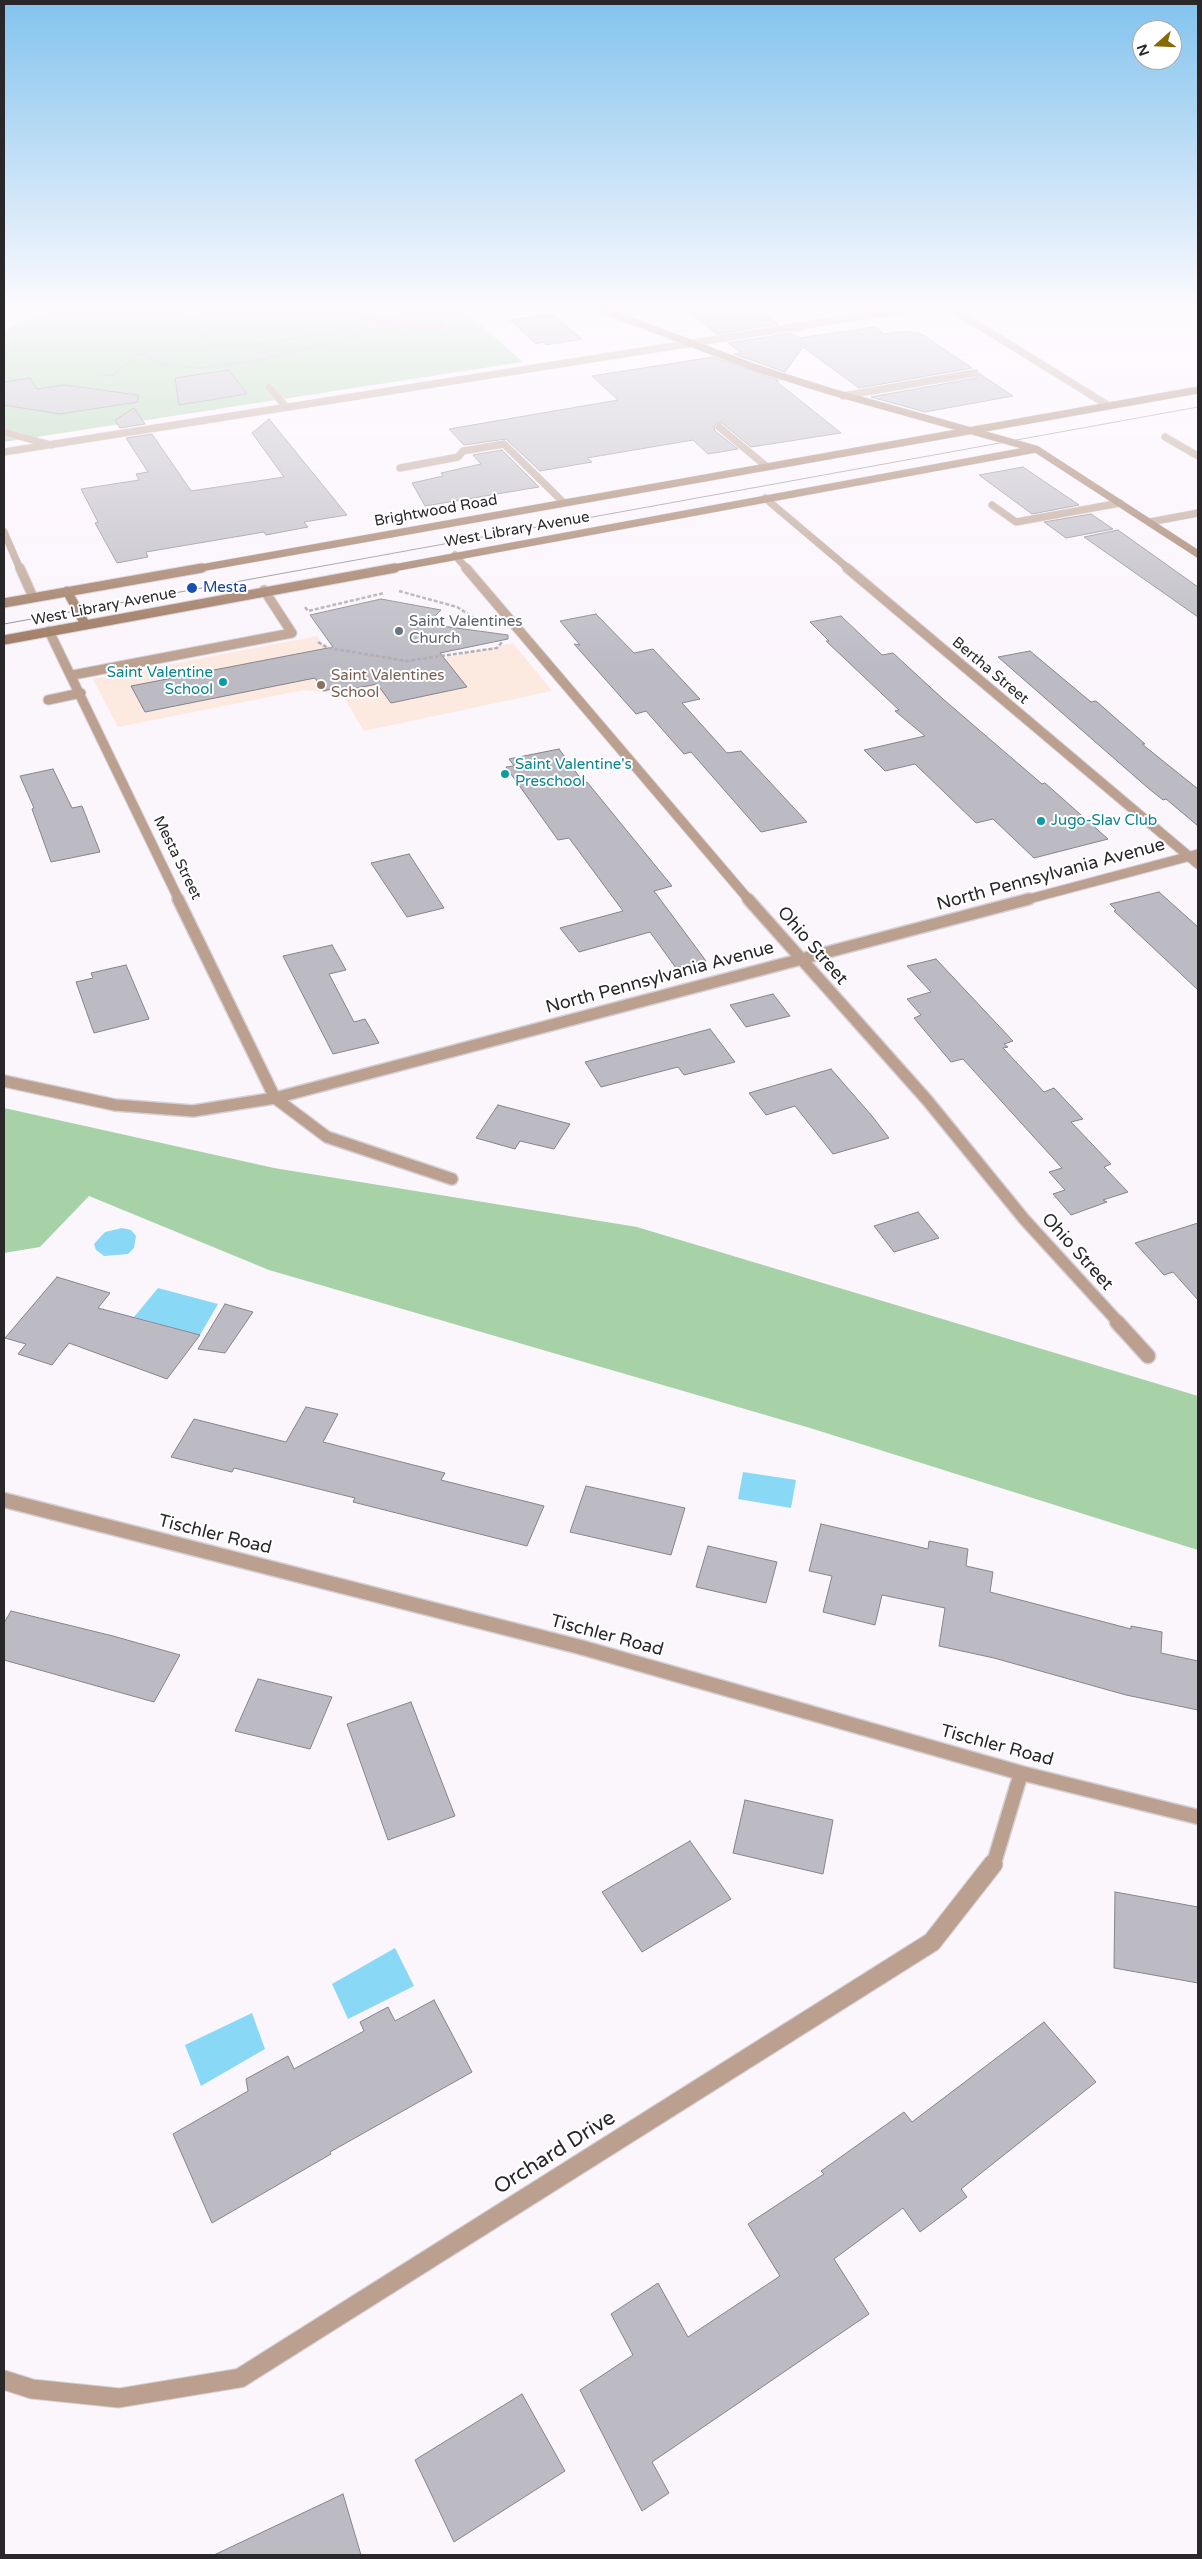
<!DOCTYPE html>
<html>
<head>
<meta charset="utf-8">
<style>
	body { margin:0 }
	#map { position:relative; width:1202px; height:2559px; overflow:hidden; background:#fbf5fc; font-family:"Varela Round",sans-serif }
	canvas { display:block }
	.frame { position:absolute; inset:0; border:5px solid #292729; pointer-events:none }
	.north { position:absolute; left:1132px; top:20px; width:50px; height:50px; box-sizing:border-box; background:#fff; border:1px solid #a9a9a9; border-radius:50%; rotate:250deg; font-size:14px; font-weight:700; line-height:20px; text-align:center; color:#292729 }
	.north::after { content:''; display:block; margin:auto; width:18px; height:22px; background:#876904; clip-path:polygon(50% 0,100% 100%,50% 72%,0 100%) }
</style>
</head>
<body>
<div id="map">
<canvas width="1202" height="2559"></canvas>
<div class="frame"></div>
<div class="north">N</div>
</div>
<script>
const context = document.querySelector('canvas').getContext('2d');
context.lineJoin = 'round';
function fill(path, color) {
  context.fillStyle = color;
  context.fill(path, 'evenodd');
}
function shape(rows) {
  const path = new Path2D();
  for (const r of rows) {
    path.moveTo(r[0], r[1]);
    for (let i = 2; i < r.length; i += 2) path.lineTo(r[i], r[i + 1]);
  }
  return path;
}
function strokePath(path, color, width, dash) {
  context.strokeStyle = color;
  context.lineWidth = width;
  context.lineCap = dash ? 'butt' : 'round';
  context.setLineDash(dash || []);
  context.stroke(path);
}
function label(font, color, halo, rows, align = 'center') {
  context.font = font + ' "Varela Round",sans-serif';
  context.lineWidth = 4;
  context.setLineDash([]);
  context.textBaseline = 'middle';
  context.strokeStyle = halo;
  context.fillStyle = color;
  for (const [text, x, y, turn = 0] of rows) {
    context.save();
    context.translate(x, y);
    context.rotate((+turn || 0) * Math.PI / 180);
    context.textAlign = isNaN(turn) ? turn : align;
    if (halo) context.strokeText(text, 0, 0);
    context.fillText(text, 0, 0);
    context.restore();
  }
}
fill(shape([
	[317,636,324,646,417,664,513,643,552,691,364,731,342,694,304,690,118,727,93,679]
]), '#fce9e0');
fill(shape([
	[49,310,464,310,523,362,4,442,4,330],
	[4,1108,274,1168,637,1227,1198,1396,1198,1550,810,1428,269,1270,89,1196,40,1247,4,1253]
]), '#a7d2a7');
fill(shape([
	[122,1228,131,1230,136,1236,134,1248,128,1254,104,1256,96,1250,94,1244,105,1232],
	[158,1288,218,1304,200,1335,134,1317],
	[743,1472,796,1480,791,1508,738,1499],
	[395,1948,414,1986,348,2019,332,1984],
	[252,2013,265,2049,201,2086,185,2045]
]), '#89d9f6');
const building = shape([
	[687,310,757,310,778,324,717,334,687,310],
	[552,314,582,339,546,345,543,342,536,344,510,320,552,314],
	[875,327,884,334,910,331,914,333,920,333,972,368,859,388,803,347,785,372,734,354,741,353,728,343,791,333,799,338,875,327],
	[713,357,778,380,777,382,841,433,751,447,722,423,718,422,714,426,715,431,738,449,708,454,693,440,587,458,592,462,540,471,506,439,464,445,449,429,618,400,592,376,713,357],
	[229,370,247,394,179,405,175,378,229,370],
	[980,374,1013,396,925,412,871,397,976,378,980,374],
	[30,378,37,389,64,385,138,395,138,402,60,414,4,405,4,382,30,378],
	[134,408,145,424,120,428,115,420,134,408],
	[269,419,347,515,304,522,308,527,266,535,264,532,146,552,148,557,117,563,95,523,98,522,81,489,139,480,136,474,148,472,126,438,152,434,191,491,284,477,252,433,269,419],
	[502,450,539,487,425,506,412,483,443,476,441,473,481,464,473,455,502,450],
	[1023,467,1079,505,1032,514,979,475,1023,467],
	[1091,514,1113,529,1066,538,1044,522,1091,514],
	[1118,530,1198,587,1198,617,1084,537,1118,530],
	[381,599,441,610,427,624,508,635,508,639,440,653,467,687,391,703,377,684,337,692,336,688,323,691,315,678,145,712,131,686,333,647,310,615,381,599],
	[596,614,634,653,653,649,700,699,682,703,727,753,741,751,807,822,761,832,691,752,684,754,646,711,636,714,574,644,580,645,560,621,596,614],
	[841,616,882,655,893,653,943,699,1042,784,1045,783,1108,839,1034,858,993,819,976,823,915,764,885,771,864,750,925,736,895,711,899,710,826,641,829,641,810,622,841,616],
	[1030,651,1091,702,1096,701,1145,744,1142,744,1198,789,1198,826,1166,799,1163,800,1148,788,998,657,1030,651],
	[559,749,584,783,587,782,672,886,654,891,706,961,676,968,650,932,579,952,560,928,623,911,569,838,558,840,506,767,514,766,509,759,559,749],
	[53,769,72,808,82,806,100,852,51,862,32,809,34,808,20,776,53,769],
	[409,854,444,908,407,917,371,863,409,854],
	[1159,892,1198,927,1198,990,1114,911,1116,910,1110,904,1159,892],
	[332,945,346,970,329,974,354,1022,365,1019,379,1043,333,1054,283,956,332,945],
	[936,959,1013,1041,1004,1044,1008,1047,1003,1048,1044,1092,1054,1088,1083,1119,1071,1122,1111,1164,1104,1167,1128,1192,1103,1200,1107,1202,1071,1215,1053,1194,1065,1190,1049,1172,1062,1168,963,1059,951,1062,914,1018,921,1015,907,999,931,992,907,966,936,959],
	[126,965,149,1019,94,1033,76,982,93,978,91,973,126,965],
	[773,994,790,1016,746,1027,730,1005,773,994],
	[710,1029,735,1062,684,1075,678,1067,601,1087,585,1062,710,1029],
	[831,1069,872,1116,889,1138,833,1154,795,1106,766,1115,749,1093,831,1069],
	[498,1105,570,1124,554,1149,520,1141,515,1149,476,1138,498,1105],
	[918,1212,939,1238,894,1252,874,1226,918,1212],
	[1198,1223,1198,1300,1173,1272,1164,1275,1135,1243,1198,1223],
	[57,1277,110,1293,98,1308,200,1335,167,1379,69,1343,52,1365,18,1354,26,1344,5,1338,57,1277],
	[225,1304,253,1312,225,1353,198,1349,225,1304],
	[306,1407,338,1414,323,1442,445,1473,441,1480,544,1506,527,1546,353,1502,355,1498,234,1468,232,1472,171,1457,194,1419,286,1442,306,1407],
	[586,1486,685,1508,671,1555,570,1532,586,1486],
	[821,1524,928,1549,929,1541,968,1549,966,1566,993,1572,990,1592,1131,1629,1131,1626,1162,1632,1161,1653,1198,1661,1198,1710,1126,1695,994,1658,939,1646,945,1608,882,1595,875,1625,823,1612,832,1576,809,1571,821,1524],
	[708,1546,777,1562,766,1603,696,1587,708,1546],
	[11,1611,113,1636,180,1655,154,1702,4,1660,4,1623,11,1611],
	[258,1679,332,1697,310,1749,235,1731,258,1679],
	[411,1702,455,1816,388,1840,347,1724,411,1702],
	[745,1800,833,1820,823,1874,733,1853,745,1800],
	[690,1841,731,1899,642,1952,602,1892,690,1841],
	[1115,1892,1198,1907,1198,1983,1114,1968,1115,1892],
	[434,2000,472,2072,330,2152,331,2154,212,2223,173,2134,248,2091,246,2079,288,2056,294,2069,364,2031,360,2022,388,2007,395,2021,434,2000],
	[1044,2022,1096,2082,961,2189,967,2197,920,2232,903,2208,834,2259,869,2314,652,2462,669,2493,642,2511,580,2390,633,2355,611,2314,658,2283,688,2337,780,2276,748,2224,824,2174,821,2171,904,2112,912,2122,1044,2022],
	[522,2394,565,2471,454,2542,415,2460,522,2394],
	[343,2494,361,2555,214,2555,343,2494]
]);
fill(building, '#bcbac2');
strokePath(building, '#86848c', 1);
const laneFar1 = shape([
	[353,310,356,314,380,322,416,326,443,325],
	[269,387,285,406],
	[843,396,975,373],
	[719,427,766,466],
	[4,432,51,445],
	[1165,437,1198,456],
	[400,468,458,457,463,451,504,444,563,502],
	[992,505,1016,522,1120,503],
	[1150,522,1198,513]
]);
const lane = shape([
	[73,675,292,633,264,590],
	[48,700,81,693]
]);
const streetFar4 = shape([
	[954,310,1109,406],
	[4,452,901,310],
	[765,498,849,569],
	[4,532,20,569],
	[455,555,467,569]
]);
const streetFar3 = shape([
	[20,568,33,597],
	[466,568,749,900],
	[847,568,1198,864],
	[49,631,179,900],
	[1025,900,1198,854]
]);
const streetFar2 = shape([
	[178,899,275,1098,1029,899],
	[748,899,927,1100,1024,1219,1119,1323],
	[4,1081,115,1105,193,1111,275,1098,327,1137,452,1179]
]);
const streetFar1 = shape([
	[1117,1322,1148,1356],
	[4,1500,580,1647,1021,1773,1198,1817],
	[993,1866,1021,1773]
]);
const street = shape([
	[4,2380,32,2389,119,2398,240,2378,932,1942,993,1864]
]);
const secondaryFar1 = shape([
	[603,310,756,368,829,391,1036,449,1198,554],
	[195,569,1198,390],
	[388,569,1036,449]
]);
const secondary = shape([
	[67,591,85,624],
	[4,603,202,568],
	[4,640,395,568]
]);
strokePath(laneFar1, '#d5d0d6', 8);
strokePath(lane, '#d5d0d6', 11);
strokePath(streetFar4, '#d5d0d6', 8);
strokePath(streetFar3, '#d5d0d6', 11);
strokePath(streetFar2, '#d5d0d6', 14);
strokePath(streetFar1, '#d5d0d6', 17);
strokePath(street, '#d5d0d6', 21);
strokePath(secondaryFar1, '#d5d0d6', 8);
strokePath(secondary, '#d5d0d6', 11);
strokePath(shape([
	[184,310,209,342,221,346,266,343,343,331],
	[102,376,113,375,138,355,143,354,165,365,200,368,260,360,356,336]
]), '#b0abb1', 2, [2.5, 1]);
strokePath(shape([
	[399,591,457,607,485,625],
	[305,607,308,611,384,593],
	[318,642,328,648,407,661,497,648,502,642]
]), '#b0abb1', 2.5, [4, 2]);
strokePath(laneFar1, '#bba08f', 7);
strokePath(lane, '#bba08f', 9);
strokePath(streetFar4, '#bba08f', 7);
strokePath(streetFar3, '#bba08f', 9);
strokePath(streetFar2, '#bba08f', 11);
strokePath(streetFar1, '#bba08f', 14);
strokePath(street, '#bba08f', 19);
strokePath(secondaryFar1, '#9c765d', 7);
strokePath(secondary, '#9c765d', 9);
strokePath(shape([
	[4,624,1198,407]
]), '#8a868a', 1);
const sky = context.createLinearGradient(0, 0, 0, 668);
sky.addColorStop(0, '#82c3ee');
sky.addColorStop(0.46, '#fdfafe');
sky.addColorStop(1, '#fdfafe00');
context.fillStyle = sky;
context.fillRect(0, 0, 1202, 668);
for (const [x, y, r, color] of [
	[192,588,6,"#1a4fb4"],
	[399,631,5,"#6b7280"],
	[223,682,5,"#0f9aa8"],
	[321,685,5,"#8d6e63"],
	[505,774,5,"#0f9aa8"],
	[1041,821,5,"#0f9aa8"]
]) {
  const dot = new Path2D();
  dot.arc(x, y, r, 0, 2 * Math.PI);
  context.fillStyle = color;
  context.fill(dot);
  strokePath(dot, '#fff', 2);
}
label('15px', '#292729', '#fff', [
	["Brightwood Road",436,511,-10],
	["West Library Avenue",517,530,-10],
	["West Library Avenue",104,607,-11],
	["Bertha Street",990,671,40],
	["Mesta Street",177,858,64]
]);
label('15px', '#164399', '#fff', [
	["Mesta",203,588]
], 'left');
label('15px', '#5b616d', '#fff', [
	["Saint Valentines",409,622],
	["Church",409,639]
], 'left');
label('15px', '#0d838f', '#fff', [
	["Saint Valentine",213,673,"right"],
	["School",213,690,"right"],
	["Saint Valentine's",515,765],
	["Preschool",515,782],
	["Jugo-Slav Club",1051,821]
], 'left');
label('15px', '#785e54', '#fff', [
	["Saint Valentines",331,676],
	["School",331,693]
], 'left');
label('18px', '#292729', '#fff', [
	["North Pennsylvania Avenue",1051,875,-15],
	["Ohio Street",812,946,49],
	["North Pennsylvania Avenue",660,978,-15],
	["Ohio Street",1077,1252,48],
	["Tischler Road",215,1535,14],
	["Tischler Road",607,1636,15],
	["Tischler Road",997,1746,15]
]);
label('21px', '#292729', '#fff', [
	["Orchard Drive",555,2153,-32]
]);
</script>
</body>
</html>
